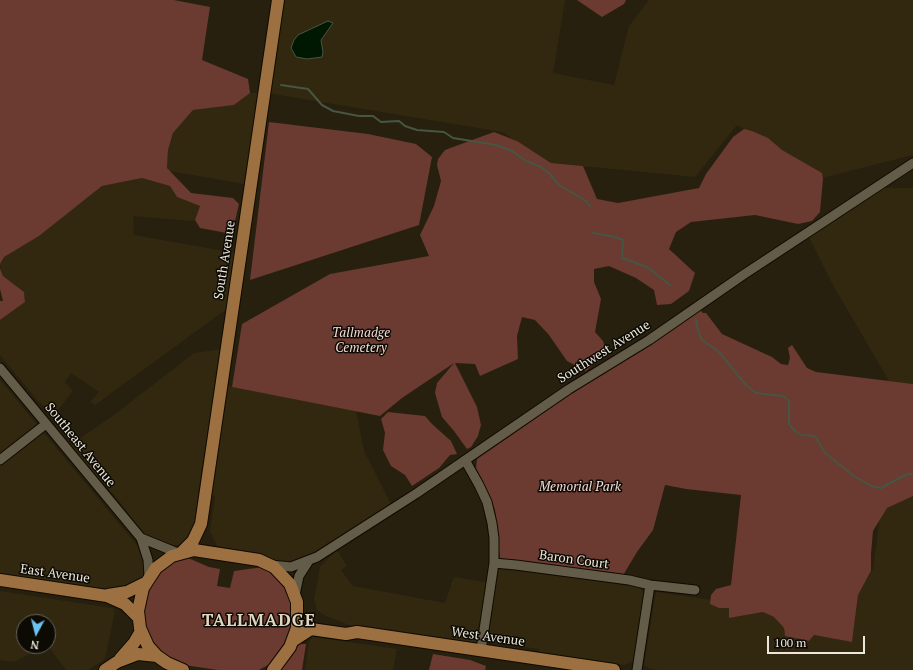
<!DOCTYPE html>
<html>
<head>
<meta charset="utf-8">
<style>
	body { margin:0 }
	#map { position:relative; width:913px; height:670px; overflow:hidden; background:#27200f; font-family:"PT Serif",serif }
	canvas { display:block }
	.north { position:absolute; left:16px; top:614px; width:40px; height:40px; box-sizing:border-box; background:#0d0a04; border:1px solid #66625a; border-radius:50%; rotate:187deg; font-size:11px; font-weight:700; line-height:16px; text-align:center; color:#ebe7dc }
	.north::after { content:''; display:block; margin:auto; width:14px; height:18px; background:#6bc3f2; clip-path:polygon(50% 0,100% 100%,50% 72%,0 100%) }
	.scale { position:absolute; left:767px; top:636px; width:98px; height:18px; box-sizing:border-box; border:2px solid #ebe7dc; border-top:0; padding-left:5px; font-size:12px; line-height:14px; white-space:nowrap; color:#ebe7dc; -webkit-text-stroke:3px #0d0a04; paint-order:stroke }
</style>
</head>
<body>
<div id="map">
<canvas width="913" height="670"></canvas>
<div class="north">N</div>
<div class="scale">100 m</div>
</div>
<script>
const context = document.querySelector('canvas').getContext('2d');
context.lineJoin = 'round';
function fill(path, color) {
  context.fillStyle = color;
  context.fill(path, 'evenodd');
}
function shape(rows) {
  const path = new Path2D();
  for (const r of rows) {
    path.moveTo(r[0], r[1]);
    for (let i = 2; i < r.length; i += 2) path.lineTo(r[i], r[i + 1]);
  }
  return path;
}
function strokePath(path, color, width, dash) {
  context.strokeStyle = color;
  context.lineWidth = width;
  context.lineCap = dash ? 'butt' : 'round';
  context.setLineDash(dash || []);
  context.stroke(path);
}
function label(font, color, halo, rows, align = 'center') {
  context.font = font + ' "PT Serif",serif';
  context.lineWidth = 3;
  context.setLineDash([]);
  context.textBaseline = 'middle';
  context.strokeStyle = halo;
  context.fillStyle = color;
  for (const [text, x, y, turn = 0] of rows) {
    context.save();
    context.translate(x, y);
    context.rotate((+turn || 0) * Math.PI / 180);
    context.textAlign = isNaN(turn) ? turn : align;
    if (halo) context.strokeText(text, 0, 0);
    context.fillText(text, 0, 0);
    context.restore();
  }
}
fill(shape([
	[282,0,565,0,553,73,614,85,629,26,649,0,913,0,913,155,822,178,737,125,695,177,551,163,502,132,267,93],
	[250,93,262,93,250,185,169,171,167,168,168,150,173,133,193,110,234,105],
	[142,178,170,186,177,197,200,206,195,220,192,221,133,216,134,235,236,253,228,308,95,405,90,402,99,392,71,373,65,382,73,391,57,411,51,412,38,401,0,355,0,320,25,302,24,292,3,276,0,264,3,257,39,236,102,186],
	[875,188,913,188,913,384,889,381,833,285,807,233],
	[223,349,195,532,186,544,169,546,146,537,116,497,69,446,114,415,194,353],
	[0,380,140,549,146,568,142,579,135,586,110,591,0,575],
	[224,385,356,411,364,451,391,504,320,553,295,565,271,563,217,546,210,531,215,496,209,494],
	[913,492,913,670,661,670,650,669,644,665,656,592,711,600,711,604,729,607,729,618,763,612,774,617,784,628,785,636,809,641,814,635,852,642,858,595,873,569,880,516,888,503],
	[337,550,347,566,341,570,353,586,445,603,454,577,491,583,481,650,374,635,324,615,317,610,314,600,320,567],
	[494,563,639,587,645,594,633,661,625,665,539,653,539,649,498,643,490,640,489,633,492,610],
	[0,591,112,608,115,611,105,659,88,670,66,670,48,646,48,622,24,622,24,646,45,646,14,662,0,660],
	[313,637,397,649,393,670,305,670,309,641]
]), '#31280f');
fill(shape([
	[0,0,174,0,210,7,202,60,248,79,250,93,234,105,193,110,173,133,168,150,167,168,191,193,233,198,239,204,232,234,200,228,195,220,200,206,177,197,170,186,142,178,102,186,39,236,4,257,0,264],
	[577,0,626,0,624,4,602,17],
	[269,122,368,134,416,144,432,157,419,225,250,280],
	[744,129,752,131,768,138,782,150,822,173,823,179,820,212,812,221,798,224,755,215,691,222,676,232,669,249,695,273,689,291,671,304,657,305,654,290,636,278,609,266,594,269,594,282,601,299,595,332,603,341,607,353,586,371,567,361,549,335,535,320,522,317,517,336,518,359,480,376,475,364,455,363,477,407,481,425,478,436,471,447,467,449,454,431,442,417,435,393,437,383,454,363,402,398,380,416,232,387,242,324,330,274,429,256,420,235,434,206,441,181,437,165,438,159,445,150,494,132,517,141,551,163,583,166,597,199,618,203,699,188,706,174,733,137],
	[0,268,3,276,24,292,25,302,0,320,0,301,3,301,0,289],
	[700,310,703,313,706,313,722,334,772,357,781,364,788,365,790,358,788,348,792,345,807,368,816,372,913,384,913,496,887,508,873,531,871,554,871,571,858,595,852,642,814,635,809,641,785,636,784,628,774,617,763,612,729,618,729,608,719,608,710,604,711,595,716,589,731,585,741,495,686,489,665,485,653,530,637,552,622,577,500,560,495,510,476,468,477,459,584,385],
	[388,412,425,416,432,424,451,441,457,454,450,455,439,468,412,486,405,475,391,466,383,450,385,433,381,419],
	[186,557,209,567,220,569,217,586,230,588,234,571,263,567,278,577,289,592,293,608,293,621,286,644,270,664,259,670,218,670,184,665,168,659,159,651,145,629,143,615,148,587,158,573,169,564],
	[299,644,306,644,302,670,280,670],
	[433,654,470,660,486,666,485,670,429,670]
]), '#6b3a30');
const water = shape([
	[328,21,333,23,321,40,323,52,322,57,307,59,296,57,291,48,294,40,298,35,328,21]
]);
fill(water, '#001802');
strokePath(water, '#465643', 1);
strokePath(shape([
	[281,85,308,89,322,105,333,111,359,116,373,116,381,122,399,121,405,126,417,130,444,132,453,138,496,145,512,151,526,161,541,167,549,173,559,185,586,201,590,206],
	[593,233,611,236,623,240,622,258,647,267,670,285],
	[696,319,697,327,701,339,719,352,746,385,756,393,783,396,789,401,789,424,795,431,801,435,815,436,825,453,854,476,871,486,881,488,907,474,913,474]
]), '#465643', 2);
const minor = shape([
	[0,368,141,538,178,553],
	[0,460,46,424],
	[465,460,479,485,487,502,492,523,494,538,494,563,481,650],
	[141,538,148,560,149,576],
	[494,563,516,565,629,580,650,585,695,590],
	[271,565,291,567,317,557,417,493,569,389,649,340,743,275,913,163],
	[295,595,299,576,308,562],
	[637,670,650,585]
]);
const major = shape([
	[182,552,193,541,201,524,278,0],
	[0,580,107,596,125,604,138,617],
	[108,595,127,592,145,583],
	[294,640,311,629,346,634,357,632,614,670],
	[120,659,134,643,141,631],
	[105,670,117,662,138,654,157,656],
	[183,670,167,663,157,656,148,646,140,628,138,611,143,588,156,568,172,556,194,550,259,560,274,567,290,584,297,602,297,628,290,647,273,670]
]);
strokePath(minor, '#100a00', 11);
strokePath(major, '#100a00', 14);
strokePath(minor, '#635c49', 9);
strokePath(major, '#9d7042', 12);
label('13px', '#ebe7dc', '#0d0a04', [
	["South Avenue",225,260,-81],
	["Southwest Avenue",604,352,-32],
	["Southeast Avenue",80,445,51],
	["Baron Court",574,560,8],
	["East Avenue",55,574,8],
	["West Avenue",488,637,8]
]);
label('italic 13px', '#f3dcd7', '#0d0a04', [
	["Tallmadge",361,333],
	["Cemetery",361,348],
	["Memorial Park",580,487]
]);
context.letterSpacing = '1px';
label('bold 17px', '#dfd7c1', '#0d0a04', [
	["TALLMADGE",259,621]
]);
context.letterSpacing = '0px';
</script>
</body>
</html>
